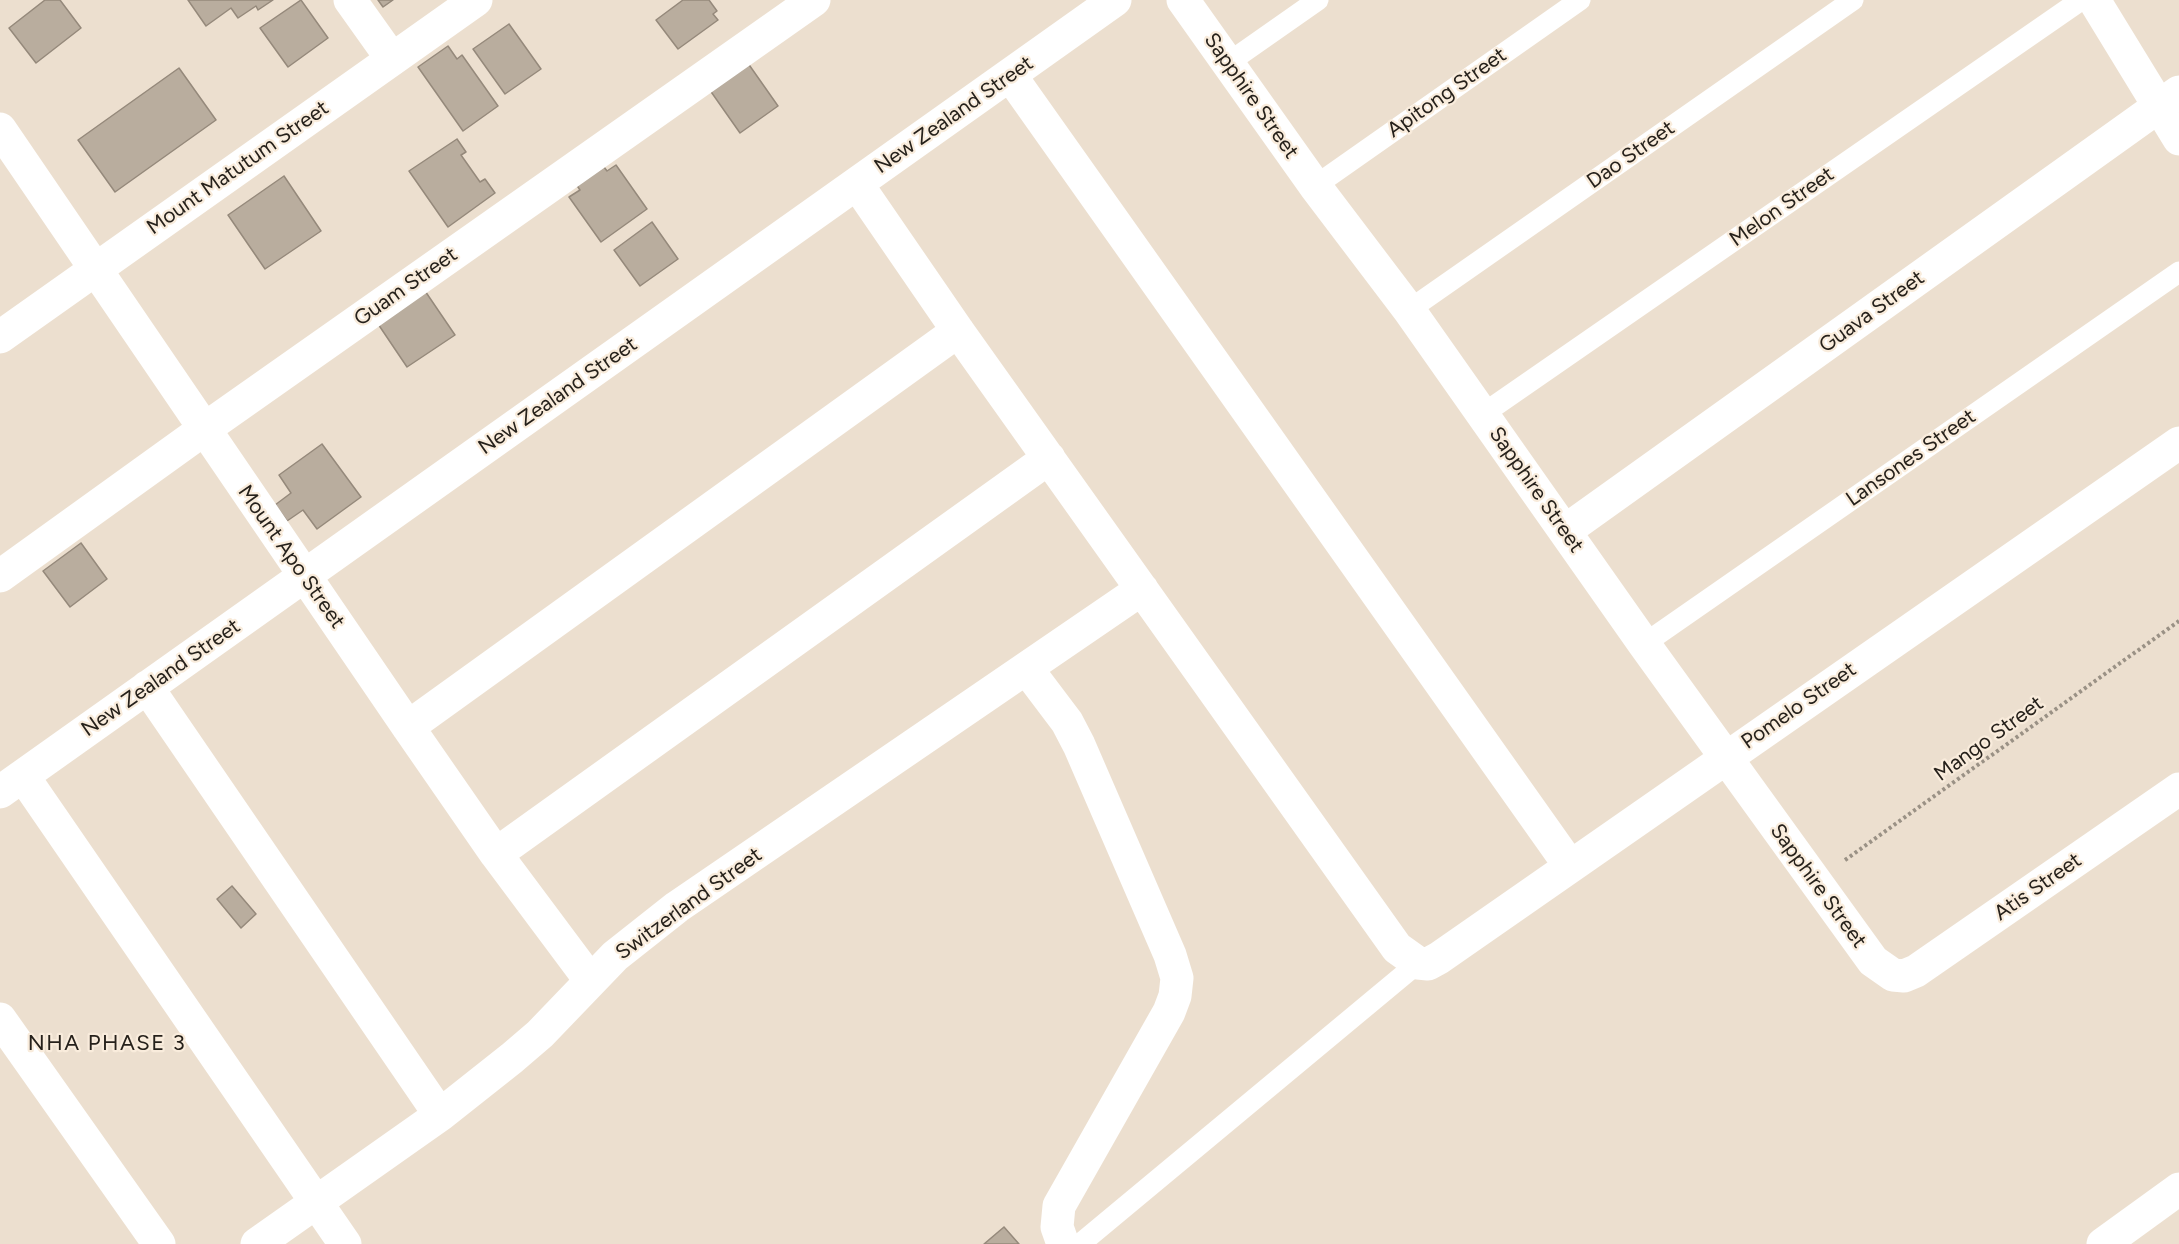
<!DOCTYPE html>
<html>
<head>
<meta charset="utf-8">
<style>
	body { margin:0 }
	canvas { display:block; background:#ecdfcf }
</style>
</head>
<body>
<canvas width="2179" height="1244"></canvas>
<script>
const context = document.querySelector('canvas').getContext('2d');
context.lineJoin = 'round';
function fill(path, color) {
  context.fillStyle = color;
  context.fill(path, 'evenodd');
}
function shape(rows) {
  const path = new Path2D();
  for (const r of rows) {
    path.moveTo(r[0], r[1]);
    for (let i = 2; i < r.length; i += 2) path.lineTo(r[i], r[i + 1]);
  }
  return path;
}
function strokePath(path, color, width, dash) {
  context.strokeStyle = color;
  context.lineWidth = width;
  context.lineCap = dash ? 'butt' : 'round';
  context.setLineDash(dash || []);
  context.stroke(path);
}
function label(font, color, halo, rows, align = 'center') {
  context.font = font + ' Figtree,sans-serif';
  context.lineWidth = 4.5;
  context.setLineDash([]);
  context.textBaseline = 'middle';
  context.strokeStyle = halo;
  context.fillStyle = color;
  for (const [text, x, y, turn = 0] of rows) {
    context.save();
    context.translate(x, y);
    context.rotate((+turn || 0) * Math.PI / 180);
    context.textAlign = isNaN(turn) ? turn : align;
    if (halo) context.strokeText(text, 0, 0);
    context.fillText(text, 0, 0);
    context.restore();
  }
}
const building = shape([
	[45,0,60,0,81,28,36,63,9,28,45,0],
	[188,0,273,0,258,10,256,6,238,18,231,8,206,26,188,0],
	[301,0,328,38,288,67,260,28,301,0],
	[378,0,393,0,383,7,378,0],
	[683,0,709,0,717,11,713,14,718,20,678,49,656,20,683,0],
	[509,24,541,69,505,94,473,49,509,24],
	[448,46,457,59,462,55,498,106,463,131,418,67,448,46],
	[745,59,778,106,740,133,707,86,745,59],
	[179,68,216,120,115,192,78,140,179,68],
	[457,139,466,152,461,155,480,182,485,179,495,193,448,227,409,171,457,139],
	[598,159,607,171,616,165,647,209,601,242,569,197,580,190,572,178,598,159],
	[284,176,321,231,265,269,228,215,284,176],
	[652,222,678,259,640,286,614,250,652,222],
	[421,285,455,335,407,367,374,318,421,285],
	[322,444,361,497,317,529,303,510,287,521,275,505,291,493,279,475,322,444],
	[81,543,107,579,70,607,43,571,81,543],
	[232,886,256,914,241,928,217,899,232,886],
	[1004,1227,1019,1244,984,1244,1004,1227]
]);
fill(building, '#b9ad9e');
strokePath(building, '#95897b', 1.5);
strokePath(shape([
	[1845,860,2179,621]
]), '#9a9185', 4, [3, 3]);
strokePath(shape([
	[1228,63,1318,0],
	[1315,186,1580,0],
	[1409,310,1853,0],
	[1483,414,2081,0],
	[1644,644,2179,272],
	[1080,1244,1418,963]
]), '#fff', 21);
strokePath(shape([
	[350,0,392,59],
	[1183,0,1315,186,1409,310,1644,644,1873,961,1893,975,1904,976,1916,971,2179,789],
	[2094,0,2179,139],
	[1010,75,1570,866],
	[0,129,408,727,496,854,590,980],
	[857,184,958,331,1397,948,1418,963,1428,964,1439,958,2179,443],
	[1565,531,2179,92],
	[0,576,203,430,814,0],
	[1027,669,1067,722,1079,745,1170,955,1177,978,1175,996,1169,1012,1059,1206,1057,1227,1063,1244],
	[147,687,440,1115],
	[408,727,958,331],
	[23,776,345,1244],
	[0,792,1115,0],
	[496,854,1049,458],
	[0,1019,159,1244],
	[257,1244,440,1115,512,1058,540,1034,615,956,677,907,1142,589],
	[2103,1244,2179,1189]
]), '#fff', 33);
strokePath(shape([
	[0,337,476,0]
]), '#fff', 33);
label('21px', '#26211b', '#f9ecdc', [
	["Apitong Street",1447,93,-35],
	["Sapphire Street",1251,96,55],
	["New Zealand Street",954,115,-35],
	["Dao Street",1631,155,-35],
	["Mount Matutum Street",238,168,-35],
	["Melon Street",1782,207,-35],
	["Guam Street",406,287,-35],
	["Guava Street",1872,312,-36],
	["New Zealand Street",558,396,-35],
	["Lansones Street",1911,458,-35],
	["Sapphire Street",1536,490,55],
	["Mount Apo Street",291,557,55],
	["New Zealand Street",161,678,-35],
	["Pomelo Street",1799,706,-35],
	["Mango Street",1989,739,-36],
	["Sapphire Street",1818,886,54],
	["Atis Street",2038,887,-35],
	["Switzerland Street",689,904,-36]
]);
context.letterSpacing = '1.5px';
label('22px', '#26211b', '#f9ecdc', [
	["NHA PHASE 3",107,1044]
]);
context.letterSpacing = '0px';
</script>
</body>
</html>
